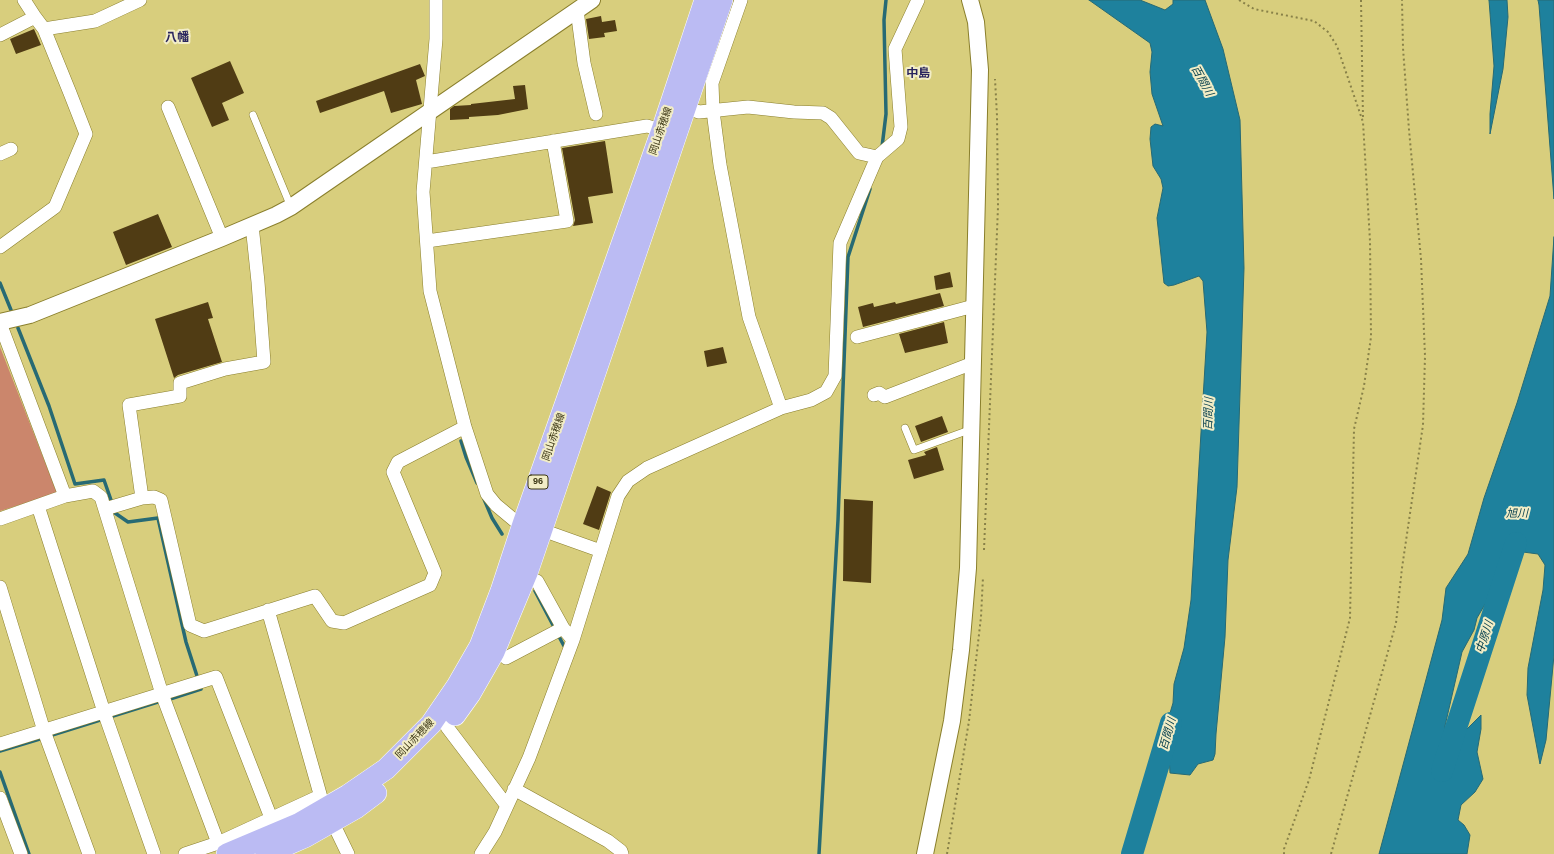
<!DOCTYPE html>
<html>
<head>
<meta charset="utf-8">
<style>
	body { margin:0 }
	canvas { display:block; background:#d8ce7d }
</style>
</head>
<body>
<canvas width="1554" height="854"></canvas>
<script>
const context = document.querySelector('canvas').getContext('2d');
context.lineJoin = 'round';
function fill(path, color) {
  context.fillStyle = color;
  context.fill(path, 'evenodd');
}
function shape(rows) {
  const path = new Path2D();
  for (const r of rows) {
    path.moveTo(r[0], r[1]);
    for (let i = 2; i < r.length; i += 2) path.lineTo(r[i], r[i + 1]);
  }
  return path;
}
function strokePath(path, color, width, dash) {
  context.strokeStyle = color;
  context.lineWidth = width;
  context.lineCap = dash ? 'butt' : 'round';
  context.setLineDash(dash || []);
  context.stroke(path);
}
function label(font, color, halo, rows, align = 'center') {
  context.font = font + ' Helvetica,"Noto Sans JP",sans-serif';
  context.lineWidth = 4;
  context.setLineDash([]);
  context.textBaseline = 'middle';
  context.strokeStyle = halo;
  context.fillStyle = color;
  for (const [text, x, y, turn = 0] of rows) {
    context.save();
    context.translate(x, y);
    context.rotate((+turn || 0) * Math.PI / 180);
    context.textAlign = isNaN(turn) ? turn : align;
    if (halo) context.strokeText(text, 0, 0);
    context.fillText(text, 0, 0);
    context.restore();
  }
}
fill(shape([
	[0,347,57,493,0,511]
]), '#cb866c');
const water = shape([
	[1089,0,1140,0,1165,10,1173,4,1173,0,1205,0,1223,49,1240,120,1244,268,1237,487,1228,560,1225,637,1216,734,1215,754,1213,760,1198,764,1190,775,1170,773,1169,756,1159,750,1173,703,1174,684,1184,648,1191,600,1207,332,1203,281,1199,276,1174,285,1168,286,1164,283,1157,218,1163,188,1161,179,1153,166,1150,139,1151,127,1155,124,1163,126,1152,94,1150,72,1152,52,1150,43,1089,0],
	[1489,0,1507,0,1508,17,1503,69,1490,134,1490,114,1494,66,1489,0],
	[1538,0,1554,0,1554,199,1539,5,1538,0],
	[1554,237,1554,655,1546,740,1540,764,1527,695,1528,668,1543,590,1545,565,1538,554,1523,552,1497,584,1477,618,1474,630,1462,652,1445,726,1445,740,1449,743,1455,741,1481,715,1481,729,1477,752,1483,779,1475,792,1461,805,1458,820,1464,825,1470,835,1467,854,1379,854,1442,620,1446,588,1468,554,1484,498,1517,403,1550,296,1554,237]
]);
fill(water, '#1e819d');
strokePath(water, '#276a74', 1);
strokePath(shape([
	[882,147,886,114,884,20,886,0],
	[0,283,11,310],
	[18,328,49,406,75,484,104,480,111,500],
	[461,441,466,457,477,483],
	[484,499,492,518,502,534],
	[115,513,128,522,158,518,186,642,198,679],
	[535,591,564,646,567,648],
	[167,700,201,689,200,685],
	[49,736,161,701],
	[0,751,43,738],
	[0,772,29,854],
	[819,854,838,520,848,257,870,189]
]), '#276a74', 3.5);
strokePath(shape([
	[1442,771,1516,543],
	[1132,854,1171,723]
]), '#1e819d', 22);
fill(shape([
	[601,16,602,22,615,20,617,31,604,33,605,37,589,39,586,19],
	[34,29,41,45,16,54,10,39],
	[230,61,244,93,222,103,229,120,212,127,191,78],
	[420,64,425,76,416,80,422,104,391,113,384,91,320,113,316,101],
	[525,85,528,109,498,115,469,117,469,119,450,120,450,109,454,106,471,105,471,104,515,99,513,86],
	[605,141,613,193,588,197,593,223,573,226,575,220,562,148],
	[158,214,172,247,126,265,113,232],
	[950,272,953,287,936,290,934,276],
	[940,293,944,306,863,327,858,307,873,303,874,307,895,302,896,304],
	[208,302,213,318,208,319,222,362,178,375,174,378,155,319],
	[944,322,948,343,905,353,899,334],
	[723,347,727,363,707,367,704,351],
	[942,416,948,432,921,442,915,426],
	[937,447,944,470,914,479,908,460,926,455,924,452],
	[597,486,611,492,599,530,583,524],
	[844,499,873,501,871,583,843,581]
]), '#503c14');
const service = shape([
	[253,115,291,207],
	[905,428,914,450,972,429]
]);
const minor = shape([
	[24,0,35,17],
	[436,0,436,39,423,192,430,291,465,427,487,494,496,505,514,520,601,551],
	[741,0,712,83,713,111,720,165,749,317,781,408],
	[577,10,584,63,596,114],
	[44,29,95,21,140,0],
	[0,35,35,17,44,29,70,93,86,134,55,207,0,247],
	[168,107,222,238],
	[687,108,699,112,748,107,794,112,823,113,831,118,859,153,877,157],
	[0,154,11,149],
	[426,162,647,126,662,130],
	[427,241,567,221,553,141],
	[0,323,65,496],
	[857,337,974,306],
	[874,395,879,393,885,397,973,363],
	[142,498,129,405,180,396,180,383,225,369,264,362,258,282,252,225],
	[38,506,104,712,154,854],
	[105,509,142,498,154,497,161,500,190,625,204,631,315,596,332,621,344,623,430,585,435,573,393,472,398,462,465,427],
	[0,519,65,496,93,491,101,497,162,694,218,843],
	[537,581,563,628,573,640],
	[0,587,44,731,89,854],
	[268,610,322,801,325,808],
	[506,658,563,628],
	[447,727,507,806],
	[0,744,216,677,271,818],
	[514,789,608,841,621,851,622,854],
	[0,798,21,854],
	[332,821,348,854],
	[185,854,218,843,320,796],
	[481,854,495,832,529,758,573,640,618,496,628,481,647,468,781,408,811,400,826,392,835,376,840,243,877,157,898,139,901,127,895,49,918,0]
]);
const tertiary = shape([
	[0,322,30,315,222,238,276,215,291,207,592,0],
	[925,854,952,721,961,650,968,568,980,70,976,22,970,0]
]);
const primary = shape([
	[455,715,470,694,494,652,527,573,722,0],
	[227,854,298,824,348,795,386,769,431,724,457,686,480,646,501,591,523,524,662,130,705,0],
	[266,854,305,837,356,808,376,793]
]);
strokePath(service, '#8a7f2c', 8);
strokePath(minor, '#8a7f2c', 14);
strokePath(tertiary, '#8a7f2c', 18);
strokePath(primary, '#fff', 22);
strokePath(shape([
	[1239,0,1254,9,1314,21,1328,32,1337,46,1363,122,1370,241,1371,337,1364,386,1354,429,1350,618,1309,780,1284,849,1284,854],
	[1361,0,1363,119],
	[984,550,998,207,997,116,995,79],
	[947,854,969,721,981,617,983,577],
	[1331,854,1396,623,1402,568,1423,425,1425,356,1421,259,1409,130,1403,48,1402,0]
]), '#888148', 2, [2, 3]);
strokePath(service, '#fff', 7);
strokePath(minor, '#fff', 13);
strokePath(tertiary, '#fff', 16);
strokePath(primary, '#bbbbf3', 21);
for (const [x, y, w] of [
	[538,482,20]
]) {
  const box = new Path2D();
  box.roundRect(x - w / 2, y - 7, w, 14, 3);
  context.fillStyle = '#f2edc6';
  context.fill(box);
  strokePath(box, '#3b3614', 1);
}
label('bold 9px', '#3b3614', null, [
	["96",538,482]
]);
label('10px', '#3b3614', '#f2edc6', [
	["岡山赤穂線",661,131,-71],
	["岡山赤穂線",554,437,-71],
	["岡山赤穂線",415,739,-46]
]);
label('italic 11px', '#053e4d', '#f2edc6', [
	["百間川",1202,81,61],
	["百間川",1209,414,-88],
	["旭川",1517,514],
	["中原川",1485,637,-72],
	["百間川",1168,734,-74]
]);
label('bold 12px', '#29245e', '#f2edc6', [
	["八幡",177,38],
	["中島",918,74]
]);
</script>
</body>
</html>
